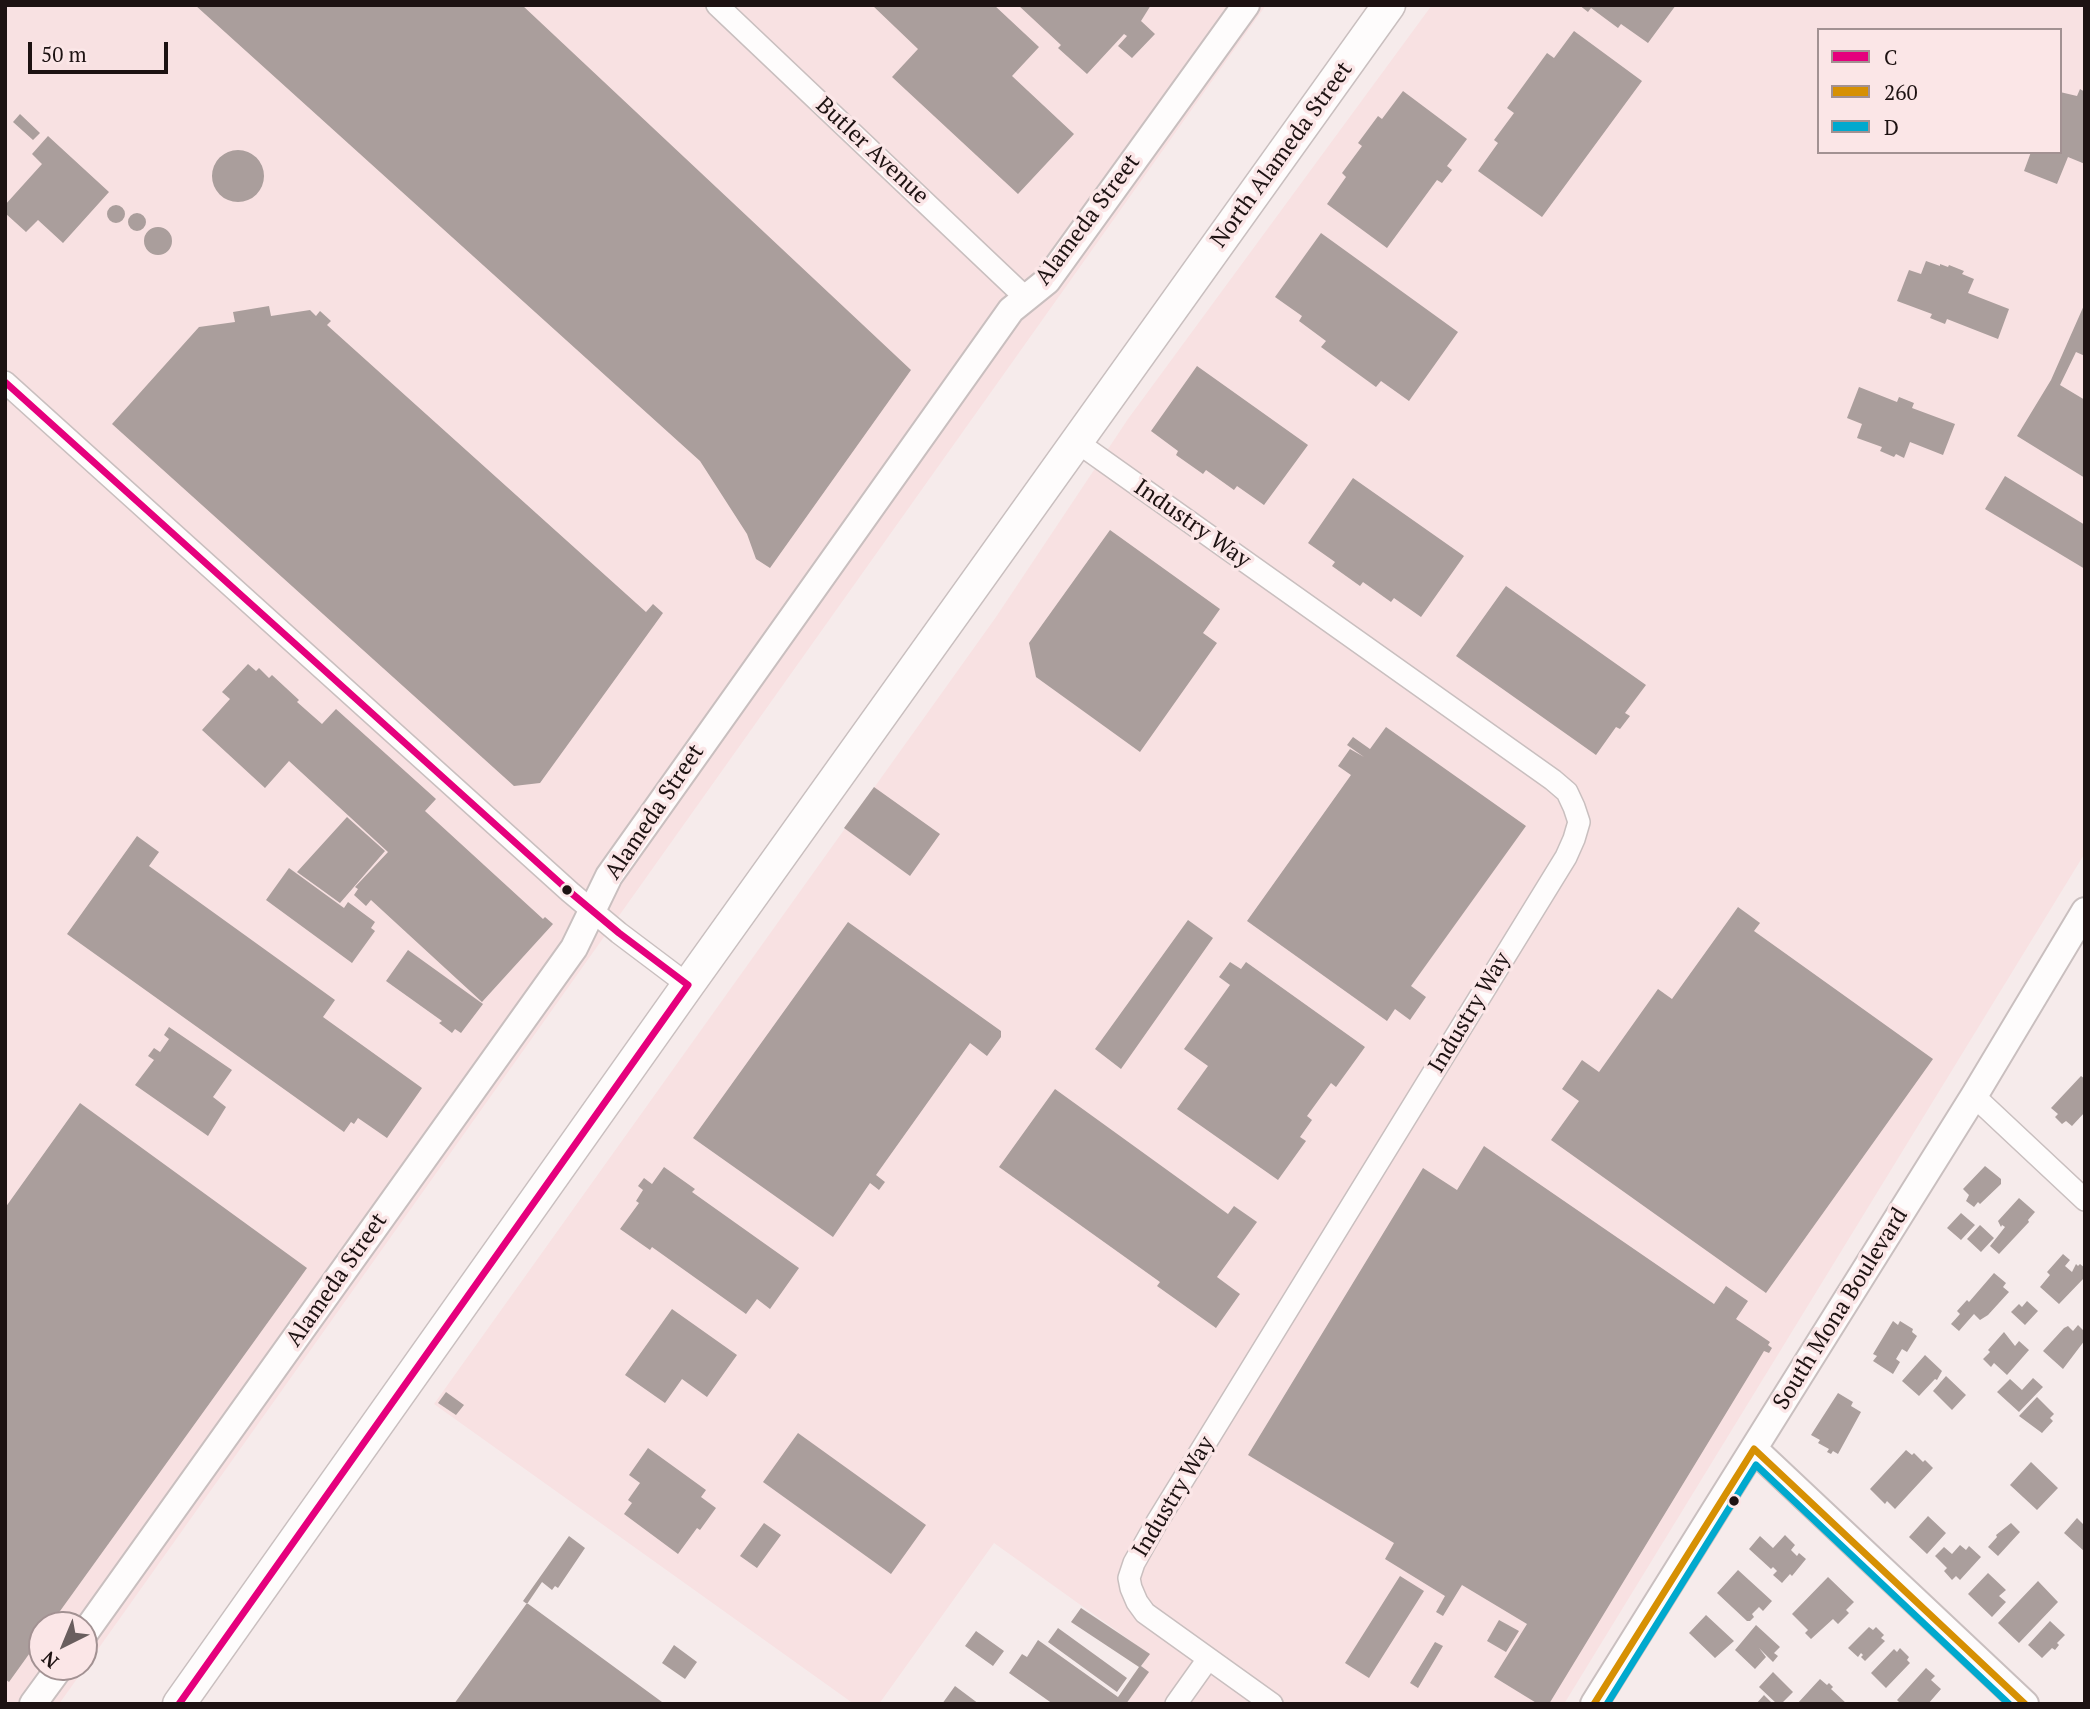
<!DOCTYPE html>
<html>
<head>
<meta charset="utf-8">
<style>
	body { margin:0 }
	#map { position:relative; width:2090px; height:1709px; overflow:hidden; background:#f6ebeb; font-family:"PT Serif",serif }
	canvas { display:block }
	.frame { position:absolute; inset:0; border:7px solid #1d1212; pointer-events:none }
	.legend { position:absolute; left:1817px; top:28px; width:245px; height:126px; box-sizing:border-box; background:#fbe6e7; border:2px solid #a29192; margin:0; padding:9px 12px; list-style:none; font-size:21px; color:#1d1212 }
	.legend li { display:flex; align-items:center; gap:14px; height:35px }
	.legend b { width:35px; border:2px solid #a29192 }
	.north { position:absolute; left:28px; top:1611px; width:70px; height:70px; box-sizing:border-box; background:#fbe6e7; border:2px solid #a29192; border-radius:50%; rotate:223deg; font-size:19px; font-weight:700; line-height:28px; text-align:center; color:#1d1212 }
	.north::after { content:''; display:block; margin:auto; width:24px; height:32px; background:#695e5e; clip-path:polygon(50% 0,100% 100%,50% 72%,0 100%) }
	.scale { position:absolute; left:28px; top:42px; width:140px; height:32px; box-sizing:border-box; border:4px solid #1d1212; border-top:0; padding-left:9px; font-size:21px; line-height:24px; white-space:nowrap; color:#1d1212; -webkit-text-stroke:5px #fbe6e7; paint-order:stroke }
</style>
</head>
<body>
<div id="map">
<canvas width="2090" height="1709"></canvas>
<div class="frame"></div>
<ul class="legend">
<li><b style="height:9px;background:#e5007d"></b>C</li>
<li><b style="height:9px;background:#d69003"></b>260</li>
<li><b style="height:9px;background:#00a9ce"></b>D</li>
</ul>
<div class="north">N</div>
<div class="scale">50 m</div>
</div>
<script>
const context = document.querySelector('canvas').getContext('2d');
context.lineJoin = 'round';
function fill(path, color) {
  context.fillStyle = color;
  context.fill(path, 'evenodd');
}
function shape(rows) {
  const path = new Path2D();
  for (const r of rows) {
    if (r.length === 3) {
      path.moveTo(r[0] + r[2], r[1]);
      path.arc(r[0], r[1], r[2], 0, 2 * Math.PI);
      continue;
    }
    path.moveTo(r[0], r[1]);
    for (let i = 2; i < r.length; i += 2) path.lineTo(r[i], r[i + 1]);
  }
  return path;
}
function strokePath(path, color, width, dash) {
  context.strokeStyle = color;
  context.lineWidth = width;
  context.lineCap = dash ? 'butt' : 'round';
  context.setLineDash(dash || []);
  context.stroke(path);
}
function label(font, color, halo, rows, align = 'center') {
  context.font = font + ' "PT Serif",serif';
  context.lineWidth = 7;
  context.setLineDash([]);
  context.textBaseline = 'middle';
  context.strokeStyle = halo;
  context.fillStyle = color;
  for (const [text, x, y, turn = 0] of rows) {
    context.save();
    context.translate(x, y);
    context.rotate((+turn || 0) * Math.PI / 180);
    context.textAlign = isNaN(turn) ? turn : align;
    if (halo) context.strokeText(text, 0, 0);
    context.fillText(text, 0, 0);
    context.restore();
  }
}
fill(shape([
	[5,5,1266,5,59,1704,5,1704],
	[42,1625,84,1625,84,1667,42,1667],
	[1432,5,2085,5,2085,853,1564,1704,1126,1704,1148,1672,1141,1666,1149,1654,994,1543,879,1704,854,1704,434,1404,996,617,1128,419],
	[1819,30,2060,30,2060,152,1819,152]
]), '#f8e1e2');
fill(shape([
	[195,5,522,5,911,370,770,568,756,559,747,534,700,461],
	[872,5,994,5,1039,47,1012,76,1074,134,1018,194,892,77,918,49],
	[1018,5,1151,5,1141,21,1155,34,1132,58,1118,46,1127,36,1124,34,1087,74,1058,48,1061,45],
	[1579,5,1676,5,1648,43,1621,24,1618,28,1591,8,1588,12],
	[1574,31,1642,81,1542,217,1478,171,1498,143,1494,140,1514,113,1507,108,1547,53,1554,58],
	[2080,89,2085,92,2085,164,2068,157,2057,184,2024,171,2031,152,2060,152,2060,92,2077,96],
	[1403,91,1467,139,1447,166,1452,170,1442,183,1437,180,1387,248,1327,204,1346,177,1342,173,1362,146,1358,143,1378,116,1382,119],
	[20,114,40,133,33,140,13,122],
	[48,136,109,192,63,243,38,220,26,232,5,213,5,205,42,164,32,154],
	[238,176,26],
	[116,214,9],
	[137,222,9],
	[158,241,14],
	[1321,233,1458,332,1409,401,1381,381,1376,387,1321,347,1326,341,1299,321,1302,316,1275,297],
	[1926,261,1940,266,1940,264,1948,267,1949,265,1964,271,1962,274,1974,279,1968,293,2009,309,1998,339,1947,319,1945,324,1930,318,1932,314,1897,301,1909,270,1921,274],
	[2085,303,2085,356,2076,352,2060,385,2085,400,2085,478,2017,436,2051,380],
	[269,306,271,316,310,310,316,316,320,311,331,321,327,325,646,612,653,604,663,613,540,783,514,786,112,424,199,327,235,322,233,312],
	[1197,366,1308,445,1264,505,1237,486,1234,490,1206,470,1203,474,1176,455,1178,451,1151,431],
	[1859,387,1897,402,1899,397,1914,403,1912,408,1955,424,1943,455,1910,442,1904,458,1896,454,1894,457,1880,451,1882,447,1857,438,1862,424,1847,418],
	[2005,476,2085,525,2085,569,1985,509],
	[1353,478,1464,556,1421,617,1394,598,1391,602,1363,582,1360,586,1332,566,1335,562,1308,543],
	[1110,530,1220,609,1203,633,1217,643,1140,752,1036,677,1029,643],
	[1506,586,1646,685,1625,713,1630,716,1620,729,1616,727,1596,755,1456,656],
	[248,664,256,671,259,668,269,678,272,675,299,700,297,702,322,724,336,709,436,799,425,811,543,919,545,917,553,924,482,1002,371,900,366,906,354,895,358,889,355,887,388,852,289,761,265,788,202,730,230,699,222,692],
	[1386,727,1526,826,1411,986,1426,997,1410,1020,1395,1009,1387,1021,1247,921,1351,775,1338,766,1350,749,1364,757,1347,745,1353,737,1370,749],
	[874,787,940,834,910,876,844,828],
	[347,817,385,851,340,903,297,872],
	[137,836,159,852,149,866,335,1000,323,1017,422,1088,387,1138,358,1118,354,1124,351,1122,344,1132,67,934],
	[289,868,344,908,348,902,375,922,371,928,375,931,352,963,266,900],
	[1738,907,1760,923,1754,931,1933,1059,1766,1293,1551,1140,1579,1101,1562,1089,1582,1060,1599,1072,1658,989,1672,999],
	[1188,920,1213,938,1121,1069,1095,1049],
	[848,922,1001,1031,1001,1037,987,1056,970,1043,876,1175,885,1182,879,1190,870,1183,833,1237,693,1138],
	[408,950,483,1004,461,1033,455,1029,452,1033,439,1023,442,1021,386,981],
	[1230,962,1241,969,1246,962,1365,1047,1336,1087,1331,1083,1307,1116,1312,1120,1300,1137,1306,1141,1278,1180,1177,1109,1208,1066,1184,1049,1230,985,1219,977],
	[169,1027,232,1070,213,1097,226,1107,208,1136,135,1085,154,1060,148,1056,154,1048,160,1052,169,1039,164,1035],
	[2081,1076,2085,1079,2085,1112,2072,1126,2066,1121,2062,1124,2055,1117,2058,1114,2051,1108],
	[1055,1089,1228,1214,1234,1206,1257,1222,1217,1277,1240,1294,1216,1328,1157,1286,1160,1282,999,1167],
	[80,1103,307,1268,50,1625,42,1625,42,1636,9,1682,5,1679,5,1208],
	[1484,1146,1714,1304,1726,1286,1748,1301,1736,1319,1770,1342,1768,1345,1772,1348,1769,1353,1764,1351,1549,1704,1538,1704,1494,1677,1527,1624,1462,1585,1443,1616,1436,1612,1445,1596,1385,1559,1394,1543,1248,1455,1423,1168,1457,1190],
	[1985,1166,2001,1179,2001,1184,1980,1204,1978,1202,1974,1207,1966,1201,1969,1195,1963,1189],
	[664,1167,695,1189,692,1192,799,1268,770,1309,757,1299,746,1314,652,1247,650,1250,620,1229,639,1203,636,1201,643,1190,638,1186,644,1178,652,1184],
	[2019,1198,2035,1212,2028,1220,2029,1222,1999,1254,1990,1246,2005,1227,2002,1225,2001,1227,1998,1221],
	[1961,1213,1975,1225,1961,1240,1947,1228],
	[1980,1225,1994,1238,1981,1252,1967,1239],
	[2063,1254,2070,1260,2065,1266,2072,1272,2076,1264,2078,1266,2080,1264,2085,1268,2085,1277,2059,1304,2040,1287,2050,1275,2047,1272],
	[1994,1273,2006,1283,2003,1287,2009,1292,1988,1315,1980,1320,1974,1314,1959,1331,1951,1324,1960,1314,1957,1311,1967,1300,1969,1302],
	[2027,1301,2038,1311,2025,1325,2011,1312,2019,1304,2022,1307],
	[672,1309,737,1355,707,1397,682,1379,665,1403,625,1375],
	[1893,1321,1898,1325,1900,1321,1913,1329,1912,1332,1917,1336,1907,1352,1902,1349,1896,1359,1900,1362,1893,1374,1873,1361,1877,1356,1873,1354],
	[2078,1325,2085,1332,2085,1340,2063,1369,2043,1351,2064,1328,2068,1326,2073,1331],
	[2004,1332,2015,1346,2019,1341,2029,1350,2007,1375,1994,1363,1991,1367,1983,1359,1990,1352,1988,1350],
	[1925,1355,1942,1371,1937,1380,1935,1379,1919,1396,1902,1381],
	[1946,1376,1966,1395,1952,1410,1933,1391],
	[2033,1378,2043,1387,2019,1412,1997,1392,2010,1379,2022,1390],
	[446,1392,464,1405,456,1415,438,1403],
	[1838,1393,1853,1402,1851,1406,1861,1412,1838,1454,1833,1451,1831,1454,1827,1452,1829,1449,1818,1443,1820,1440,1811,1435],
	[2037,1397,2054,1414,2050,1418,2053,1421,2042,1433,2019,1416],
	[798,1433,926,1525,891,1574,763,1482],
	[648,1448,706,1490,701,1497,716,1508,700,1530,697,1528,678,1554,624,1514,632,1503,628,1500,640,1483,629,1475],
	[1906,1450,1912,1455,1914,1453,1923,1462,1925,1460,1933,1468,1895,1509,1887,1501,1885,1504,1870,1489],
	[2031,1462,2058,1488,2037,1510,2010,1485],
	[1928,1516,1946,1533,1927,1554,1909,1537],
	[2077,1518,2083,1524,2085,1522,2085,1552,2064,1533],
	[764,1523,781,1535,757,1568,740,1556],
	[2011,1523,2020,1532,1998,1556,1988,1547,1997,1537,1996,1535],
	[1785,1535,1795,1545,1791,1550,1797,1556,1799,1553,1806,1559,1792,1576,1790,1574,1782,1583,1773,1575,1777,1571,1773,1567,1771,1569,1749,1549,1760,1536,1773,1548],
	[569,1536,585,1548,558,1588,555,1586,552,1590,542,1582,527,1604,523,1601],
	[1960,1545,1966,1550,1969,1546,1981,1557,1960,1580,1956,1576,1952,1580,1944,1571,1947,1568,1935,1556,1944,1547,1952,1554],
	[1738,1570,1772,1601,1763,1611,1759,1607,1752,1614,1754,1617,1750,1621,1747,1621,1717,1593],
	[1988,1573,2006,1590,1999,1596,2006,1602,1992,1617,1968,1594],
	[1400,1576,1424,1591,1369,1678,1345,1663],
	[1828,1577,1854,1602,1846,1610,1849,1613,1838,1624,1833,1619,1811,1639,1805,1633,1808,1630,1792,1614],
	[2038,1581,2058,1602,2019,1643,1998,1623],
	[527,1603,662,1702,454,1704],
	[1081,1608,1150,1654,1141,1666,1149,1672,1126,1704,1053,1704,1009,1673,1022,1654,1027,1657,1038,1640,1118,1697,1139,1667,1071,1622],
	[1706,1615,1734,1641,1715,1658,1689,1633],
	[1499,1620,1519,1631,1506,1652,1487,1641],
	[2050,1621,2065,1635,2057,1643,2059,1645,2055,1650,2052,1648,2042,1658,2028,1645],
	[1756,1625,1780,1647,1774,1653,1778,1656,1773,1662,1759,1648,1766,1657,1755,1669,1735,1650],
	[1869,1627,1873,1630,1876,1627,1884,1635,1881,1638,1885,1641,1865,1661,1861,1657,1863,1655,1861,1653,1858,1657,1848,1648],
	[1058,1628,1127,1678,1117,1692,1048,1642],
	[976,1631,1004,1651,993,1666,965,1646],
	[1435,1642,1443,1646,1418,1688,1410,1683],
	[674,1645,697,1662,685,1679,662,1663],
	[1900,1648,1909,1657,1907,1660,1910,1663,1886,1688,1871,1673,1894,1649,1897,1652],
	[1926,1668,1935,1676,1931,1680,1941,1689,1928,1704,1901,1704,1897,1700],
	[1773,1672,1793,1692,1781,1704,1777,1704,1759,1687],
	[1820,1679,1827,1685,1829,1683,1833,1687,1831,1689,1847,1704,1797,1704],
	[955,1686,979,1704,942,1704],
	[1764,1695,1773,1704,1756,1704]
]), '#aa9e9c');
const minor = shape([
	[717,5,1026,298],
	[5,382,570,892,619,933,688,985],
	[1077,442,1553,780,1567,792,1574,807,1579,822,1574,839,1566,857,1157,1522,1134,1563,1129,1578,1131,1588,1137,1602,1145,1613,1272,1704],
	[1974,1096,2085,1200],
	[1176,1704,1208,1659]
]);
const tertiary = shape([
	[1754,1449,2025,1704],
	[84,1634,574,948,609,876,1011,310,1047,281,1246,5],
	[33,1704,60,1667],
	[1594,1704,1974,1096,2085,911]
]);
const primary = shape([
	[179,1704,688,985,1389,5]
]);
strokePath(minor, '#c9bfbf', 24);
strokePath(tertiary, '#c9bfbf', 30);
strokePath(primary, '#c9bfbf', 35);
strokePath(minor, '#fefcfc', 21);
strokePath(tertiary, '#fefcfc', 26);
strokePath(primary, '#fefcfc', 32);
strokePath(shape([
	[5,382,570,892,619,933,688,985,179,1704]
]), '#e5007d', 7);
strokePath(shape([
	[1594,1704,1754,1449,2025,1704]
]), '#d69003', 7);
strokePath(shape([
	[1607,1704,1756,1465,2009,1704]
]), '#00a9ce', 7);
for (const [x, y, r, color] of [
	[567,890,6,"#1d1212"],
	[1734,1501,6,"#1d1212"]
]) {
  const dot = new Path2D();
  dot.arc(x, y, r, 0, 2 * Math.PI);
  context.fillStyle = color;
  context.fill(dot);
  strokePath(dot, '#fbe6e7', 2.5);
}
label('23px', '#1d1212', '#fbe6e7', [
	["Butler Avenue",872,151,43],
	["North Alameda Street",1282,155,-54],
	["Alameda Street",1088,220,-53],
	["Industry Way",1192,524,35],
	["Alameda Street",655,812,-56],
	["Industry Way",1470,1013,-59],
	["Alameda Street",337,1280,-55],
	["South Mona Boulevard",1841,1309,-58],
	["Industry Way",1174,1497,-59]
]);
</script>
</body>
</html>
